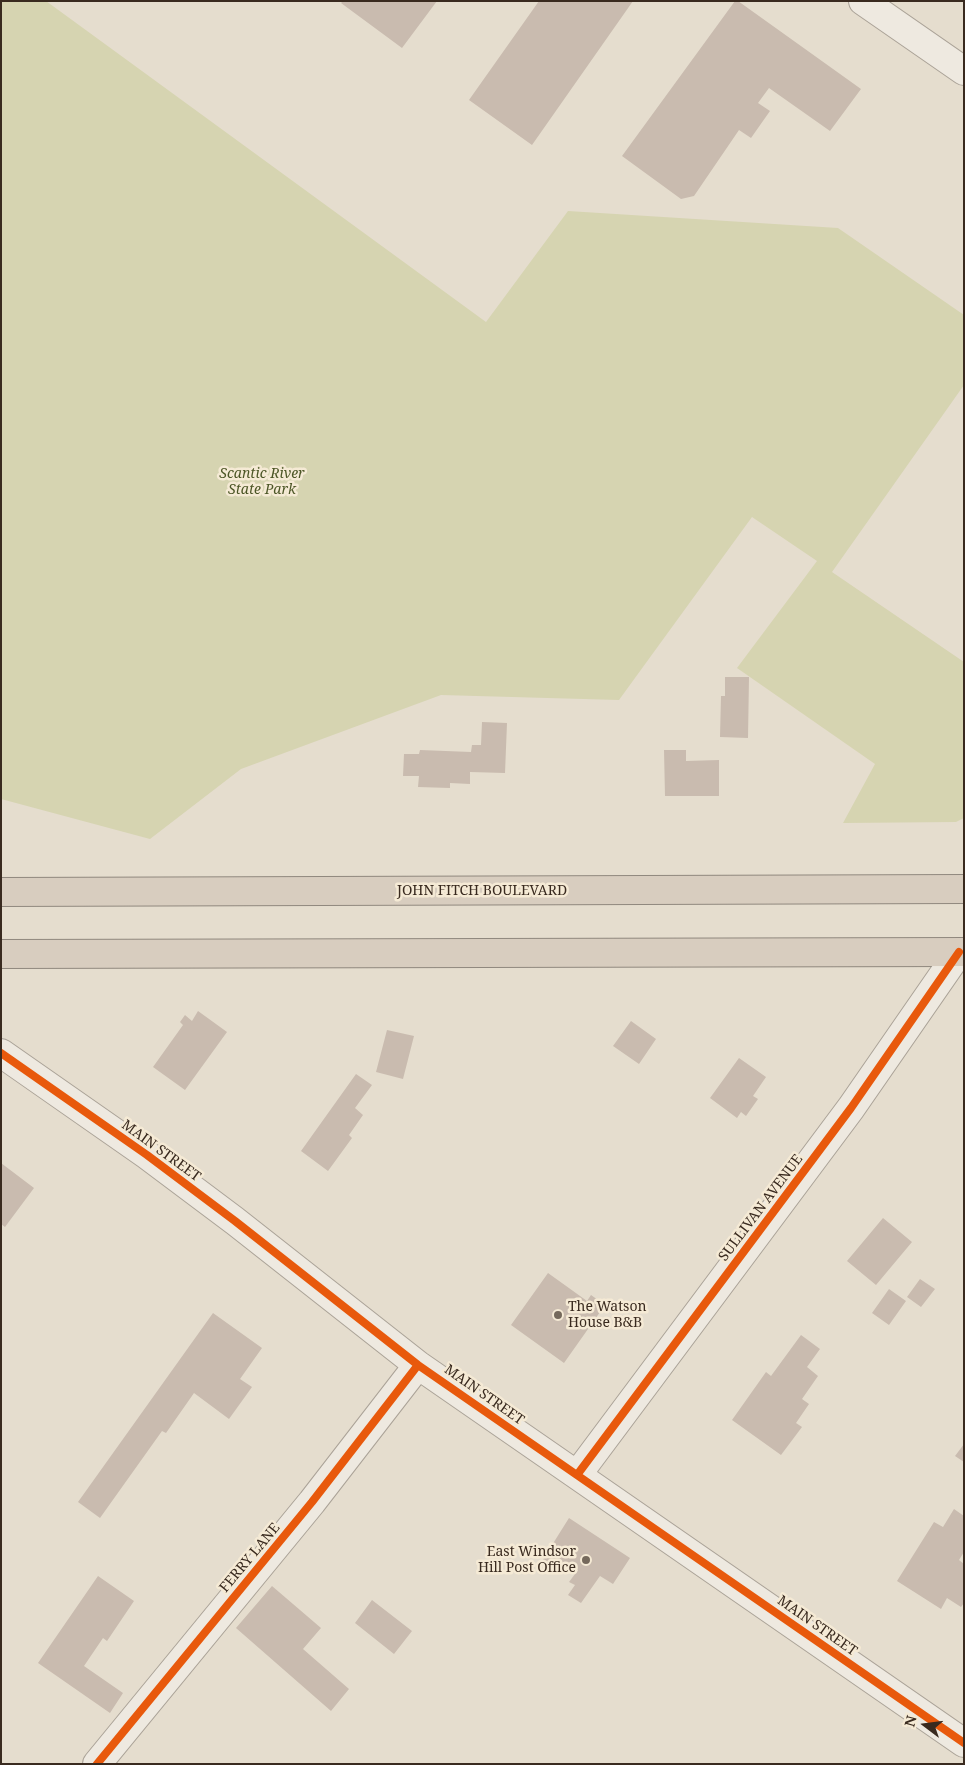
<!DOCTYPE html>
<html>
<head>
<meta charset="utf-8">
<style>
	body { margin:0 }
	#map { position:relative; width:965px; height:1765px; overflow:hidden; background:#e5ddce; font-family:"Noto Serif",serif }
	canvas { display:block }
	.frame { position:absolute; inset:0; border:2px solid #392a1f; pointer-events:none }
	.north { position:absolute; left:900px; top:1700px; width:50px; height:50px; -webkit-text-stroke:4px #f5ead5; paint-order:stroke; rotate:285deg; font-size:14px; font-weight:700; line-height:20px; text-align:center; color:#392a1f }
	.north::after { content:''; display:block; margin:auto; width:18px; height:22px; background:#392a1f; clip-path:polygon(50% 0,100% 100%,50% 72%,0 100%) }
</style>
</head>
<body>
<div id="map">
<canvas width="965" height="1765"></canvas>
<div class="frame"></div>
<div class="north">N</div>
</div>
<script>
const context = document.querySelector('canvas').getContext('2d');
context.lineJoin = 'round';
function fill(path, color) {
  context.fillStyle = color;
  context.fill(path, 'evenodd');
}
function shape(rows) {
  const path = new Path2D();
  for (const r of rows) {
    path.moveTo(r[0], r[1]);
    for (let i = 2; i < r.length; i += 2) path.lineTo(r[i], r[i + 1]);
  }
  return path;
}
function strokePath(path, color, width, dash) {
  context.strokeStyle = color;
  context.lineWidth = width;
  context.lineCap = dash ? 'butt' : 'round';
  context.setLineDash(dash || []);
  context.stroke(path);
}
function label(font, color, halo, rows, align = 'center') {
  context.font = font + ' "Noto Serif",serif';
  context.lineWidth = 5;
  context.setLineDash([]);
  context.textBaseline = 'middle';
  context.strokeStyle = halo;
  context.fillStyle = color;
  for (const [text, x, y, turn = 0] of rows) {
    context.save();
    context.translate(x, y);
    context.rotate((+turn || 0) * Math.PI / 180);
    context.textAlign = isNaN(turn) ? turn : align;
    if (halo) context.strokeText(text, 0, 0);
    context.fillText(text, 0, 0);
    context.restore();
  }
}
fill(shape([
	[1,1,46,1,486,322,568,211,838,228,964,315,964,385,832,572,964,662,964,818,956,822,843,823,875,764,737,668,817,561,752,517,619,700,441,695,241,769,150,839,1,799]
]), '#d6d4b1');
fill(shape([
	[343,1,437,1,402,48,341,3],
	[539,1,633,1,532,145,469,100],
	[735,1,738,1,861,89,830,131,769,88,758,103,770,111,751,138,739,130,694,196,681,199,622,156],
	[725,677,749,677,748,738,720,737,721,696,725,696],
	[482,722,507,723,505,773,470,772,470,784,450,783,450,788,418,787,419,776,403,776,404,754,419,754,420,750,471,752,472,745,481,745],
	[664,750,686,750,686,761,719,760,719,796,665,796],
	[198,1011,227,1032,185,1090,153,1067,183,1025,180,1022,185,1015,192,1021],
	[631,1021,656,1039,639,1064,613,1046],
	[387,1030,414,1036,403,1079,376,1072],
	[739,1058,766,1077,753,1096,758,1099,746,1116,741,1112,737,1118,710,1098],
	[356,1074,372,1085,355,1108,363,1115,349,1135,352,1138,328,1171,301,1151],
	[1,1163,34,1188,5,1227,1,1224],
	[883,1218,912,1242,876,1285,847,1261],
	[548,1273,587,1301,591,1295,605,1305,564,1363,511,1325],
	[920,1279,935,1289,921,1307,907,1297],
	[889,1289,906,1301,889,1325,872,1313],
	[213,1313,262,1348,240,1379,252,1387,229,1419,194,1393,166,1433,162,1431,100,1518,78,1502],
	[801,1335,820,1349,807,1367,818,1376,802,1399,809,1404,796,1423,802,1427,781,1455,732,1420,766,1372,771,1376],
	[964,1444,964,1462,955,1456],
	[954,1509,964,1516,964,1552,959,1560,964,1564,964,1603,961,1607,947,1598,941,1609,897,1581,934,1522,943,1527],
	[569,1518,630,1558,613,1584,600,1576,581,1603,568,1595,575,1585,569,1582,578,1570,567,1563,561,1573,542,1561],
	[98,1576,134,1601,107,1641,103,1638,84,1666,123,1693,110,1713,38,1663],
	[272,1586,321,1628,303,1649,349,1689,331,1711,236,1628],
	[372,1600,412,1631,394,1654,355,1623]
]), '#c9bbaf');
const minor = shape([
	[863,1,964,71],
	[1,1053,147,1155,235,1221,418,1365,964,1743],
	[577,1475,851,1108,959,952],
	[97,1764,312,1502,418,1365]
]);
const highway = shape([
	[1,892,964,889],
	[1,954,964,952]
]);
strokePath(minor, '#aaa297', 30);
strokePath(highway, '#90887e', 30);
strokePath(minor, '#eee9e0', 28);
strokePath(highway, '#d8cdbf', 28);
strokePath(shape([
	[1,1053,147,1155,235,1221,418,1365,964,1743],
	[577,1475,851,1108,959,952],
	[97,1764,312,1502,418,1365]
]), '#e8590c', 8);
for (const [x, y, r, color] of [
	[558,1315,5,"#75695c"],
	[586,1560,5,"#75695c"]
]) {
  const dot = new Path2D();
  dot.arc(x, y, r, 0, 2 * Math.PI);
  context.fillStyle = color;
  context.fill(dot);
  strokePath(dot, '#f5ead5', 2);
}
label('italic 14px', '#4c5626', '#f5ead5', [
	["Scantic River",262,474],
	["State Park",262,490]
]);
label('14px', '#392a1f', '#f5ead5', [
	["JOHN FITCH BOULEVARD",482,891],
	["MAIN STREET",161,1151,36],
	["SULLIVAN AVENUE",761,1208,-53],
	["MAIN STREET",484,1395,35],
	["FERRY LANE",250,1558,-50],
	["MAIN STREET",817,1626,35]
]);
label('14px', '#392a1f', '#f5ead5', [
	["The Watson",568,1307],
	["House B&B",568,1323],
	["East Windsor",576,1552,"right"],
	["Hill Post Office",576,1568,"right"]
], 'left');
</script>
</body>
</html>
